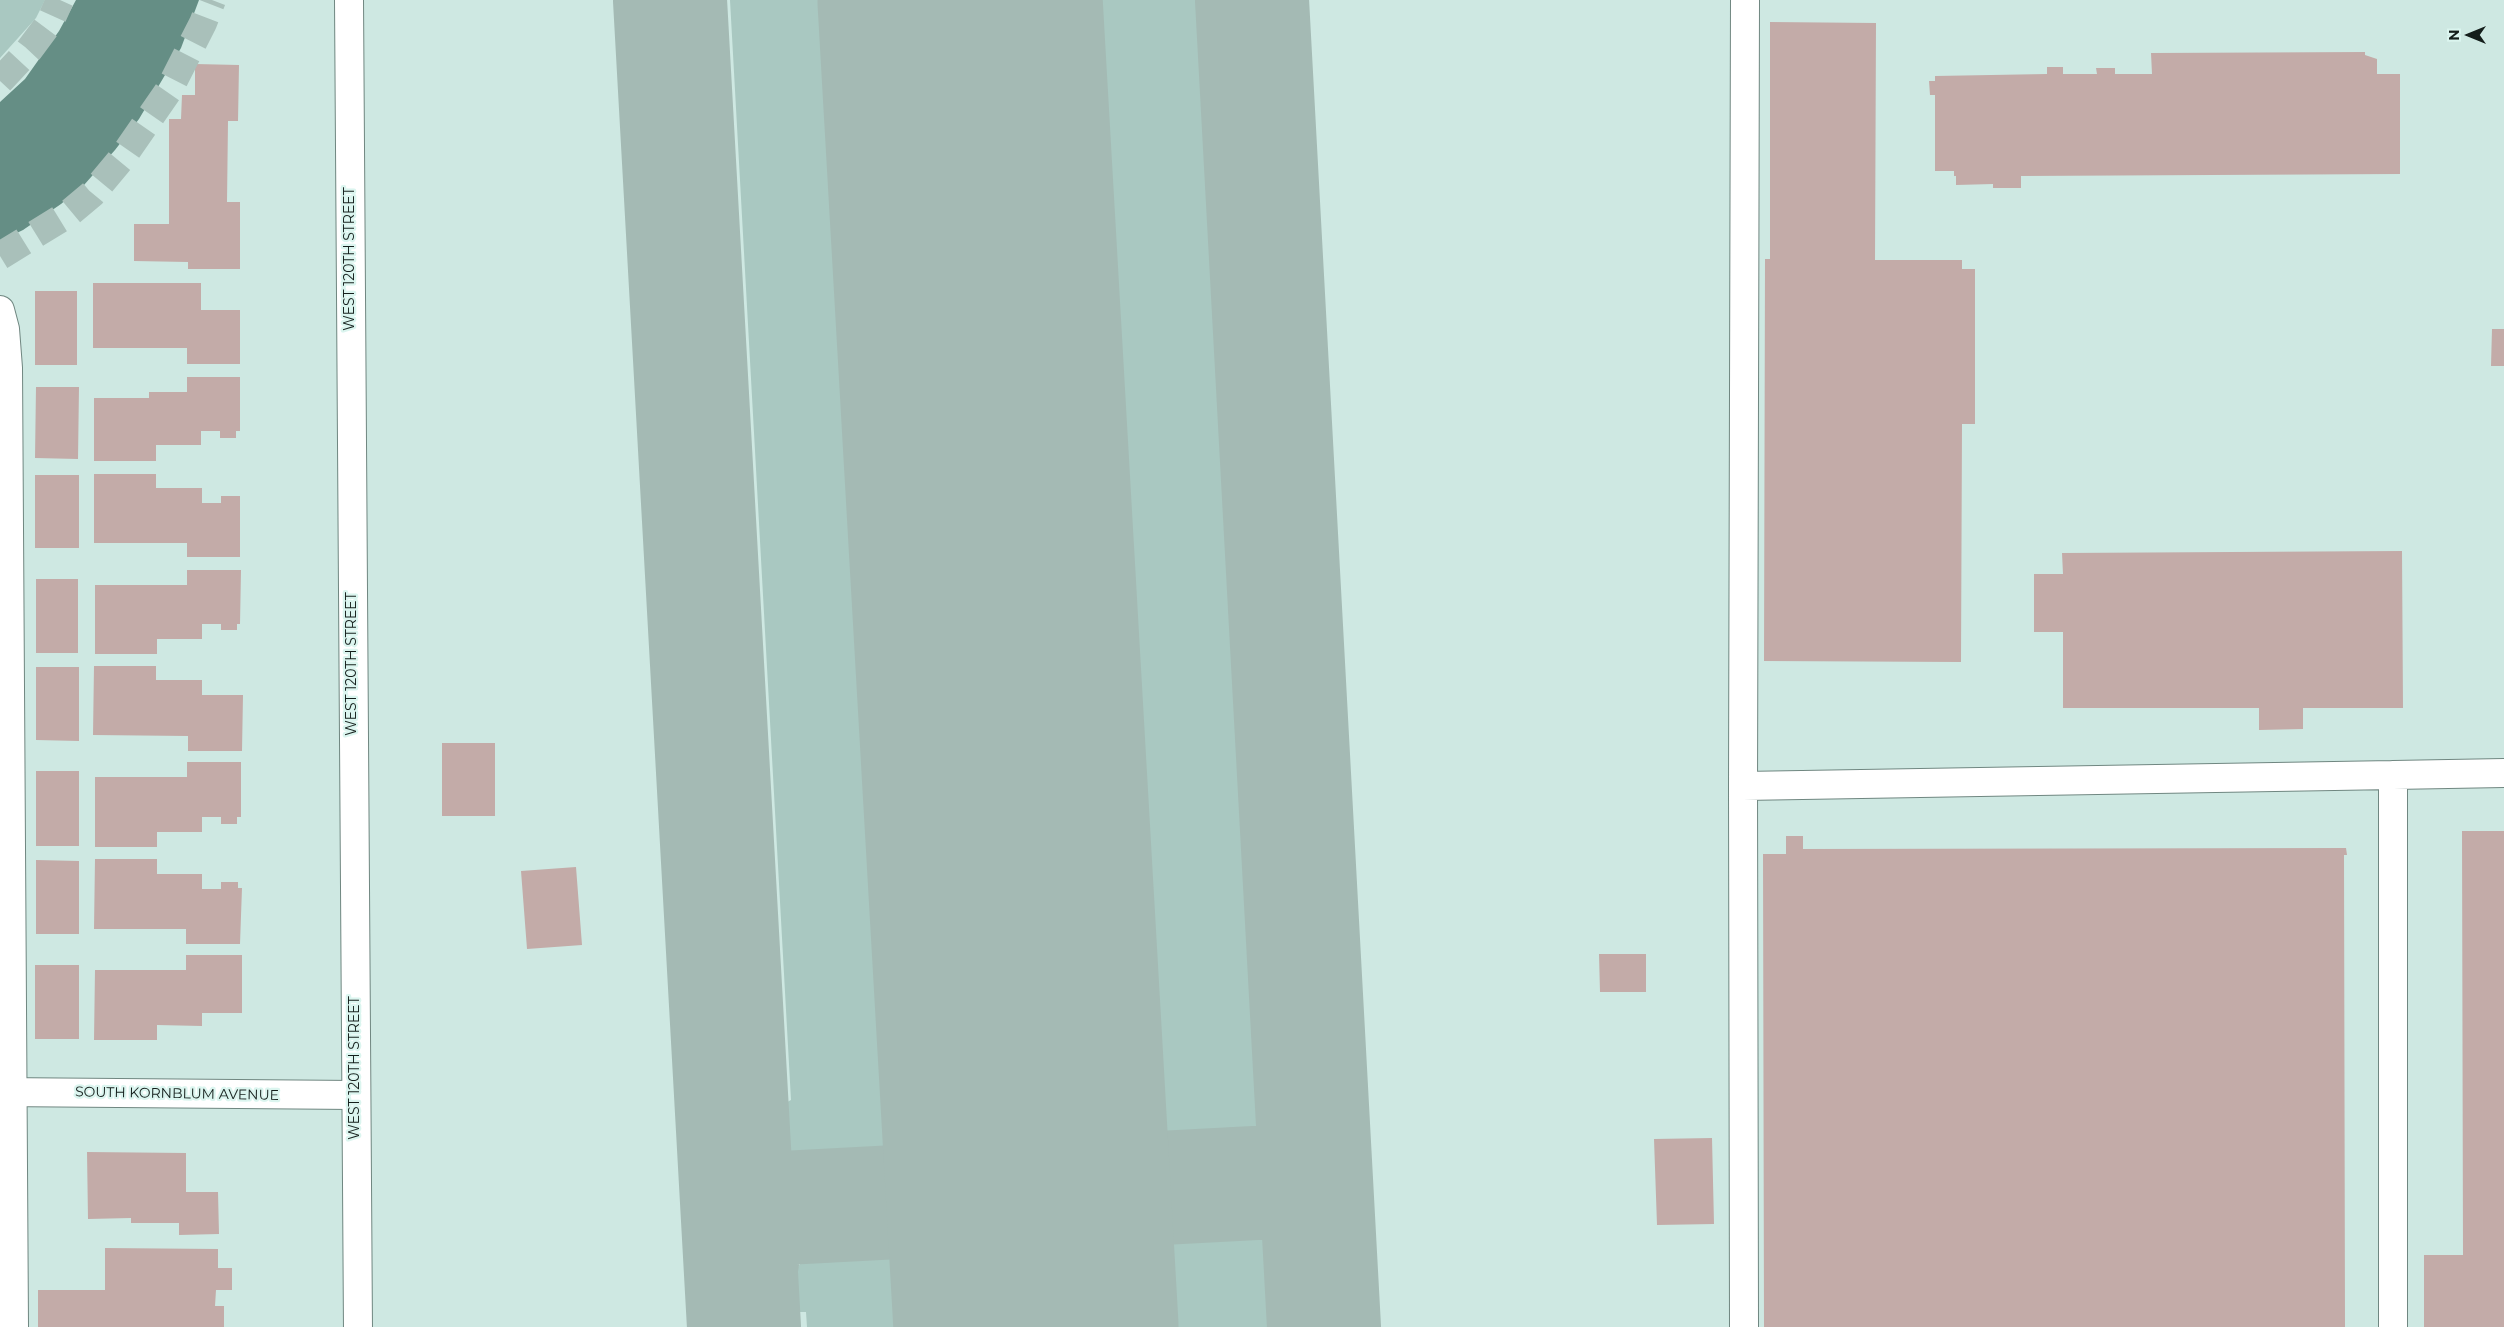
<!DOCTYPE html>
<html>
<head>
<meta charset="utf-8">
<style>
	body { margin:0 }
	#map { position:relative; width:2504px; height:1327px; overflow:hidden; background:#cee8e2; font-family:Montserrat,sans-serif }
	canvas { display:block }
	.north { position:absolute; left:2444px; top:10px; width:50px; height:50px; -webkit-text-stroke:4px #dbf5ef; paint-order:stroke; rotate:270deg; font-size:14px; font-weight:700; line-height:20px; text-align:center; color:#141e1b }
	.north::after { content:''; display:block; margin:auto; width:18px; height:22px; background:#141e1b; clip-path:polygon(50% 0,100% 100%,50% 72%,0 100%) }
</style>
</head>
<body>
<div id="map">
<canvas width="2504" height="1327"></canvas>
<div class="north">N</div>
</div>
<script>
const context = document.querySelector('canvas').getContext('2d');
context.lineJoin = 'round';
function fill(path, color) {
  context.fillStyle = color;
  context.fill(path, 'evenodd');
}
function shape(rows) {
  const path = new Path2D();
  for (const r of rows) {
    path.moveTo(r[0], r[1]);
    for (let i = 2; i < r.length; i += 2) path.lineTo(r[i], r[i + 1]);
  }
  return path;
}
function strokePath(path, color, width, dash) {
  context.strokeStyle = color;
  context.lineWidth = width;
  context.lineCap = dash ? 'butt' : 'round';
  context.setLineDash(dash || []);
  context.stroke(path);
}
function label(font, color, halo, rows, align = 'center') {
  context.font = font + ' Montserrat,sans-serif';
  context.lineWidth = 4.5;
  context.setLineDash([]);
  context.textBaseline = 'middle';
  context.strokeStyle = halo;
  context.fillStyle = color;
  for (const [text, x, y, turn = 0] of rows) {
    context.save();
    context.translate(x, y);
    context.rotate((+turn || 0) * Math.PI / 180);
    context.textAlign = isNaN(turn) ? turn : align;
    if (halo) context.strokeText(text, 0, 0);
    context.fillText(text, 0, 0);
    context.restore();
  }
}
fill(shape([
	[0,0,45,0,36,18,0,58],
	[730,0,843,0,906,1124,929,1125,927,1137,916,1152,908,1160,893,1166,808,1163,792,1154,782,1137,779,1124,778,1107,791,1100],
	[1083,0,1212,0,1273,1105,1272,1118,1261,1135,1243,1143,1173,1145,1167,1143,1154,1130,1144,1109],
	[1250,1224,1261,1225,1268,1230,1276,1237,1283,1249,1287,1327,1162,1327,1158,1252,1165,1235,1181,1227],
	[894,1238,912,1242,924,1248,934,1258,939,1266,939,1281,918,1284,920,1327,807,1327,806,1312,790,1312,789,1289,791,1279,804,1257,813,1248,821,1245]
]), '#a9c8c1');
fill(shape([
	[76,0,199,0,181,48,139,119,115,150,84,185,61,204,23,230,0,241,0,102,25,79,59,31]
]), '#658e85');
strokePath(shape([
	[670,0,744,1327],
	[1252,0,1324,1327],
	[904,1202,939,1200,965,1192,986,1180,1007,1151,1017,1112,1021,1069],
	[741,1267,745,1242,752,1231,768,1213,784,1208,1274,1182,1288,1178,1296,1172,1305,1163,1314,1143],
	[1035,1307,1039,1272,1058,1233,1073,1214,1093,1199,1120,1190]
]), '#a4bab4', 114);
strokePath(shape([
	[960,0,1036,1327]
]), '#a4bab4', 285);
fill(shape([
	[1770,22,1876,23,1875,260,1962,260,1962,269,1975,269,1975,424,1962,424,1961,662,1764,661,1765,259,1770,259],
	[2365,52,2365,55,2377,59,2377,74,2400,74,2400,174,2021,176,2021,188,1993,188,1993,184,1956,185,1956,176,1954,176,1954,171,1935,171,1935,95,1930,95,1929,81,1935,81,1935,76,2047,74,2047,67,2063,67,2063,74,2097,74,2096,68,2115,68,2115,74,2152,74,2151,53],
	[195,64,239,65,238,121,228,121,227,202,240,202,240,269,188,269,188,262,134,261,134,224,169,224,169,119,181,119,182,95,195,95],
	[93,283,201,283,201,310,240,310,240,364,187,364,187,348,93,348],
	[35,291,77,291,77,365,35,365],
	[2492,329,2504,329,2504,366,2491,366],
	[187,377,240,377,240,431,236,431,236,438,220,438,220,431,201,431,201,445,156,445,156,461,94,461,94,398,149,398,149,392,187,392],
	[36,387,79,387,78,459,35,458],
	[94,474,156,474,156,488,202,488,202,503,221,503,221,496,240,496,240,557,187,557,187,543,94,543],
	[35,475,79,475,79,548,35,548],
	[2402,551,2403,708,2303,708,2303,729,2259,730,2259,708,2063,708,2063,632,2034,632,2034,574,2063,574,2062,553],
	[187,570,241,570,240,624,237,624,237,630,221,630,221,624,202,624,202,639,157,639,157,654,95,654,95,585,187,585],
	[36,579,78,579,78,653,36,653],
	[94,666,156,666,156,680,202,680,202,695,243,695,242,751,188,751,188,736,93,735],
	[36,667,79,667,79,741,36,740],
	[442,743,495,743,495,816,442,816],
	[187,762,241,762,241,817,237,817,237,824,221,824,221,817,202,817,202,832,157,832,157,847,95,847,95,777,187,777],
	[36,771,79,771,79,846,36,846],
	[2462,831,2504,831,2504,1327,2424,1327,2424,1255,2463,1255],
	[1786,836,1803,836,1803,849,2346,848,2347,855,2344,855,2345,1327,1764,1327,1763,854,1786,854],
	[95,859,157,859,157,874,202,874,202,889,221,889,221,882,238,882,238,888,242,888,240,944,186,944,186,929,94,929],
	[36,860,79,861,79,934,36,934],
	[576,867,582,945,527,949,521,871],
	[1599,954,1646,954,1646,992,1600,992],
	[186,955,242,955,242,1013,202,1013,202,1026,157,1025,157,1040,94,1040,95,970,186,970],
	[35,965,79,965,79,1039,35,1039],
	[1712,1138,1714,1224,1657,1225,1654,1139],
	[87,1152,186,1153,186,1192,218,1192,219,1234,179,1235,179,1223,131,1223,131,1218,88,1219],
	[105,1248,218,1249,218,1268,232,1268,232,1290,216,1290,215,1306,224,1306,224,1327,38,1327,38,1290,105,1290]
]), '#c3aba8');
strokePath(shape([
	[0,81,29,50,50,22,60,0],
	[0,256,68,214,92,194,122,158,169,90,203,23,212,0]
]), '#a9c0ba', 28, [28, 14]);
const minor = shape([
	[0,310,5,329,8,368,14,1327],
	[1743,786,1745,0],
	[0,1092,355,1095],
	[1744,1327,1743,786,2393,775],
	[2393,1327,2393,775,2504,773]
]);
const major = shape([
	[349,0,358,1327]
]);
strokePath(minor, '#708781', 30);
strokePath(major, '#708781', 30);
strokePath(minor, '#fff', 28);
strokePath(major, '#fff', 28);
label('14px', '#141e1b', '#dbf5ef', [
	["WEST 120TH STREET",350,259,-90],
	["WEST 120TH STREET",352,664,-90],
	["WEST 120TH STREET",355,1068,-90],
	["SOUTH KORNBLUM AVENUE",177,1094,1]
]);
</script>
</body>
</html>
